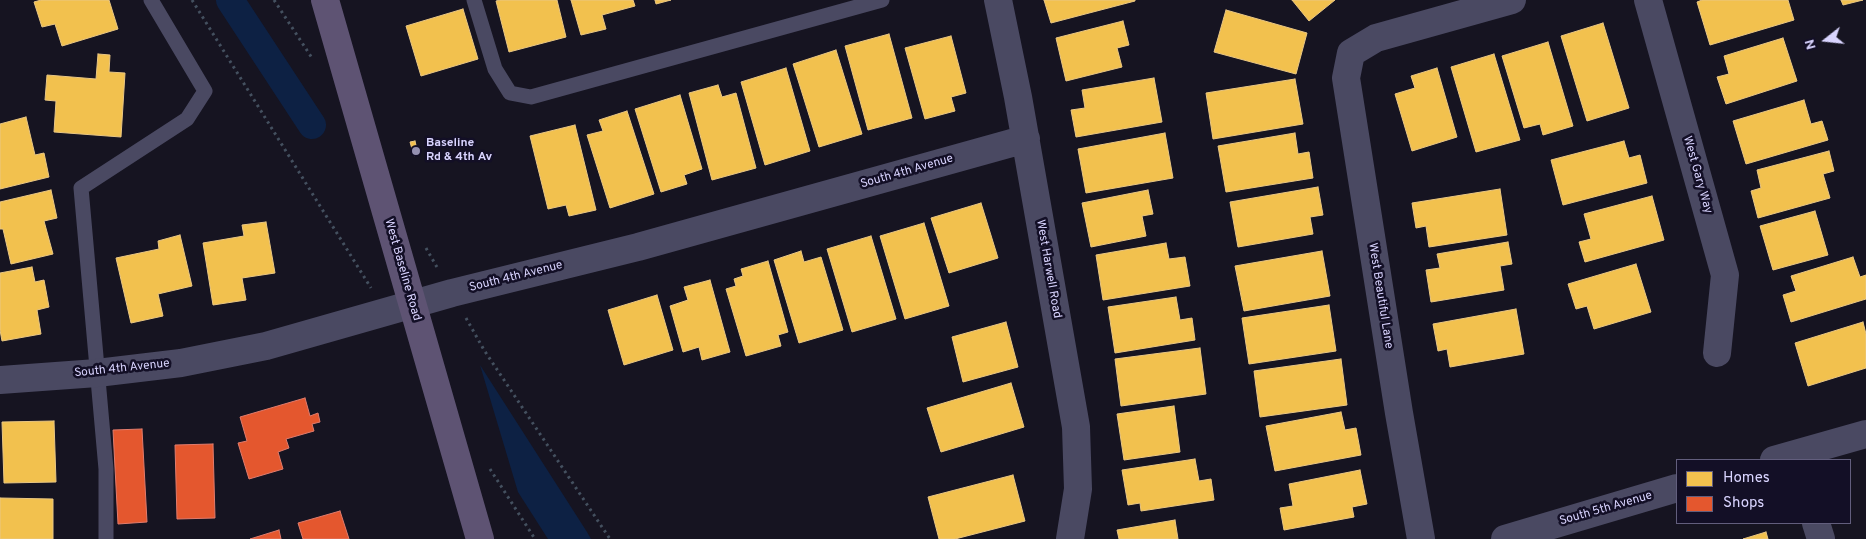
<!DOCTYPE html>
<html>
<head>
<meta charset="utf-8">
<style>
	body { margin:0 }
	#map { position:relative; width:1866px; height:539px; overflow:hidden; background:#161421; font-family:Overpass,sans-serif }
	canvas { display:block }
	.legend { position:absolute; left:1676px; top:459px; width:175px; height:65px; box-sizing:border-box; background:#130f26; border:1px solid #625e7d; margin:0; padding:6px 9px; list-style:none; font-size:15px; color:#d9d4ff }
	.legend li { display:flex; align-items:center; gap:10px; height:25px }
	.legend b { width:25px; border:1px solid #625e7d }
	.north { position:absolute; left:1801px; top:15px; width:50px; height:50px; -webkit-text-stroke:4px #130f26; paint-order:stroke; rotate:254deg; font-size:14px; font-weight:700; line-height:20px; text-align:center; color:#d9d4ff }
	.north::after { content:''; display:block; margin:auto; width:18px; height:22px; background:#d9d4ff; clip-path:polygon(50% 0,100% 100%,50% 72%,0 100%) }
</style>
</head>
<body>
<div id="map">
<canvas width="1866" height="539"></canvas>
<ul class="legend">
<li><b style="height:14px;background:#f2c14e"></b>Homes</li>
<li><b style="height:14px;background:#e4572e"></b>Shops</li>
</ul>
<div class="north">N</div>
</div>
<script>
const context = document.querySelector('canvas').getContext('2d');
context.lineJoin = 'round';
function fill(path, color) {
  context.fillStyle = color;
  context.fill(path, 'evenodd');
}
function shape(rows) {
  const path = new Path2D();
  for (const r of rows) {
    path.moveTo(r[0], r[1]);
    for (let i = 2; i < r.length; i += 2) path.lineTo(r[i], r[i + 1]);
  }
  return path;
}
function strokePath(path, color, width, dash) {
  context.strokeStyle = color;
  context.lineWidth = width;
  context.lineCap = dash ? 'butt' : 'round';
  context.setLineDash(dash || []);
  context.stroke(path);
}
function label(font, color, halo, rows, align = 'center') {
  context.font = font + ' Overpass,sans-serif';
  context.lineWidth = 5;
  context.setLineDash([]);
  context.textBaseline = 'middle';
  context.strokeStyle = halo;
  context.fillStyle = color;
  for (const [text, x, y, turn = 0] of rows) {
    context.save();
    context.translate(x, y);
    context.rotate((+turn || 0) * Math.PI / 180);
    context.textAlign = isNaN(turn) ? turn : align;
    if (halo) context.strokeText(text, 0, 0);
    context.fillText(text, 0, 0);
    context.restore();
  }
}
fill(shape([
	[480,365,587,532,591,539,548,539,518,492]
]), '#0d2144');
const homes = shape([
	[41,0,109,0,118,29,62,46,55,24,42,27,34,2,41,0],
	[500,0,557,0,566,37,509,52,496,1,500,0],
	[571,0,633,0,635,6,602,15,606,29,581,35,571,0],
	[655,0,671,0,656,4,655,0],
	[1044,0,1135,0,1135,1,1051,23,1044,0],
	[1292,0,1335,0,1309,21,1292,0],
	[1702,0,1788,0,1794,20,1710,45,1697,2,1702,0],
	[1841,0,1863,0,1843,5,1841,0],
	[463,9,478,59,421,76,406,26,463,9],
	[1226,10,1307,33,1296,74,1214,52,1226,10],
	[1123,21,1129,45,1117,48,1122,67,1066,81,1056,38,1123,21],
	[1603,23,1629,108,1587,121,1561,36,1603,23],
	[889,34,912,118,868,130,845,46,889,34],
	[951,36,966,93,951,97,955,111,925,119,905,48,951,36],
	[1783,38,1797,81,1726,104,1717,77,1729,74,1724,56,1783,38],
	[1548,42,1573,126,1543,135,1540,124,1524,128,1502,56,1548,42],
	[836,50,862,134,819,147,793,64,836,50],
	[98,54,110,55,109,72,125,73,121,137,54,132,56,101,45,100,47,75,96,79,98,54],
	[1494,54,1520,140,1476,152,1451,67,1494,54],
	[786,68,810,151,765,165,741,82,786,68],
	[1437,68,1457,137,1412,151,1395,94,1415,88,1411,76,1437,68],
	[1154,78,1162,122,1076,137,1071,110,1085,108,1082,90,1154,78],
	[1295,79,1303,124,1213,139,1206,93,1295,79],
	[718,85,722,97,736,93,756,168,712,180,689,93,718,85],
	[680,95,702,169,684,175,687,184,661,192,635,109,680,95],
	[1804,100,1811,124,1822,121,1828,140,1746,164,1733,121,1804,100],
	[627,111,654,194,610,208,587,135,603,131,599,120,627,111],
	[26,117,35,155,44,153,49,177,0,189,0,124,26,117],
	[575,125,596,210,569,216,566,205,548,209,530,136,575,125],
	[1165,133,1173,178,1086,193,1078,149,1165,133],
	[1295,133,1298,154,1309,152,1313,178,1226,192,1218,146,1295,133],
	[415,141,418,154,414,156,410,142,415,141],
	[1624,141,1629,158,1640,155,1647,183,1563,205,1551,160,1624,141],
	[1829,151,1834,171,1823,174,1830,198,1758,218,1751,191,1761,188,1757,170,1829,151],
	[1318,187,1323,215,1310,217,1313,234,1238,247,1230,202,1318,187],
	[1500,189,1507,235,1429,247,1426,226,1416,228,1412,203,1500,189],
	[51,190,57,218,44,221,53,254,11,264,3,229,0,229,0,202,51,190],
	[1148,190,1153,214,1142,216,1146,236,1091,247,1082,203,1148,190],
	[1652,196,1664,240,1585,262,1579,242,1591,239,1584,214,1652,196],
	[981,203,998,258,949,273,931,218,981,203],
	[1815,211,1828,255,1773,270,1760,226,1815,211],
	[266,222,275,273,242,278,246,300,213,305,203,243,244,236,242,225,266,222],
	[924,223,949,306,905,319,880,236,924,223],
	[180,235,192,286,158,294,163,316,131,323,116,258,159,249,158,241,180,235],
	[871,236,896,319,852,332,827,249,871,236],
	[1508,242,1512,264,1500,266,1504,290,1431,302,1426,270,1440,268,1437,254,1508,242],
	[1166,243,1169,259,1185,257,1190,286,1103,300,1096,255,1166,243],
	[801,251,804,262,821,257,843,330,799,343,774,260,801,251],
	[1322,251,1330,296,1244,311,1235,266,1322,251],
	[1853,257,1860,277,1866,275,1866,299,1791,322,1783,295,1796,291,1791,276,1853,257],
	[768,261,788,332,778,335,781,346,746,356,726,289,736,286,734,279,743,276,741,269,768,261],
	[1636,264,1651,312,1594,329,1587,306,1576,309,1568,284,1636,264],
	[32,267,35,282,44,280,49,307,37,310,41,334,2,341,0,330,0,273,32,267],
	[710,280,730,352,702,360,699,347,683,352,670,306,688,300,684,287,710,280],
	[657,295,673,350,624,365,608,310,657,295],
	[1176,297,1180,320,1192,318,1195,340,1115,353,1108,307,1176,297],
	[1329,305,1336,351,1249,364,1242,318,1329,305],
	[1516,309,1524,354,1450,367,1447,349,1438,351,1433,324,1516,309],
	[1006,322,1018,367,963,382,952,337,1006,322],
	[1863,322,1866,334,1866,368,1808,386,1795,343,1863,322],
	[1200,348,1206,394,1121,406,1115,359,1200,348],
	[1341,359,1347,405,1260,417,1254,371,1341,359],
	[1011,383,1024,427,941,452,927,408,1011,383],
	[1174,406,1180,452,1124,460,1117,414,1174,406],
	[1341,412,1345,430,1356,428,1361,455,1275,471,1266,426,1341,412],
	[54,421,56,482,4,483,2,422,54,421],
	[1195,459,1199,481,1211,479,1214,500,1141,511,1140,503,1128,505,1122,470,1195,459],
	[1360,470,1367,504,1352,507,1354,517,1284,530,1280,508,1293,506,1289,484,1360,470],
	[1013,475,1025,521,955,539,939,539,928,497,1013,475],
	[0,498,53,499,53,539,0,539,0,498],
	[1175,520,1178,539,1119,539,1117,530,1175,520],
	[1766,532,1768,539,1743,539,1766,532]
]);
fill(homes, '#f2c14e');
strokePath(homes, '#eac783', 1);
const shops = shape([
	[305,398,310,416,318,413,320,422,312,424,314,431,286,439,289,448,278,452,283,469,249,479,238,443,247,441,240,417,305,398],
	[142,429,147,522,118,524,113,430,142,429],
	[213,444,215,518,177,519,175,445,213,444],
	[340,511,349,539,303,539,298,523,340,511],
	[279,530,281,539,250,539,279,530]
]);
fill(shops, '#e4572e');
strokePath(shops, '#e17c6d', 1);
strokePath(shape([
	[230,0,312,125]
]), '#0d2144', 28);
strokePath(shape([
	[192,0,371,288],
	[274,0,312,58],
	[426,248,438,269],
	[466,318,484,350,610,539],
	[490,469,535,539]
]), '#44505f', 3, [2.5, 4]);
strokePath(shape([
	[474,0,495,69,510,93,531,97,882,0],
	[106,539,106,469,81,188,187,119,205,91,151,0]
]), '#4a4962', 15);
strokePath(shape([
	[998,0,1018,97,1076,427,1078,489,1070,539],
	[1648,0,1725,275,1717,353],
	[0,380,97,373,181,363,266,346,452,293,638,247,1026,139],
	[1774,460,1866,434],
	[1816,523,1821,539],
	[1421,539,1399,413,1346,78,1351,53,1376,38,1512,0],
	[1505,539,1677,488]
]), '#4a4962', 28);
strokePath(shape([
	[325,0,480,539]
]), '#5e5373', 28);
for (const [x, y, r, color] of [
	[416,151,5,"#9591b1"]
]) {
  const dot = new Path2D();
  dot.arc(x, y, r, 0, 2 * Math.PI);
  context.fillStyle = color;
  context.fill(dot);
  strokePath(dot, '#130f26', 2);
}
label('bold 12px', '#d9d4ff', '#130f26', [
	["Baseline",426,144],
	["Rd & 4th Av",426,158]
], 'left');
label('12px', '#d9d4ff', '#130f26', [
	["South 4th Avenue",907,172,-16],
	["West Gary Way",1697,175,74],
	["West Harwell Road",1048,269,80],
	["West Baseline Road",402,270,74],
	["South 4th Avenue",516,277,-14],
	["West Beautiful Lane",1380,296,81],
	["South 4th Avenue",122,369,-6],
	["South 5th Avenue",1606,509,-16]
]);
</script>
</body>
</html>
